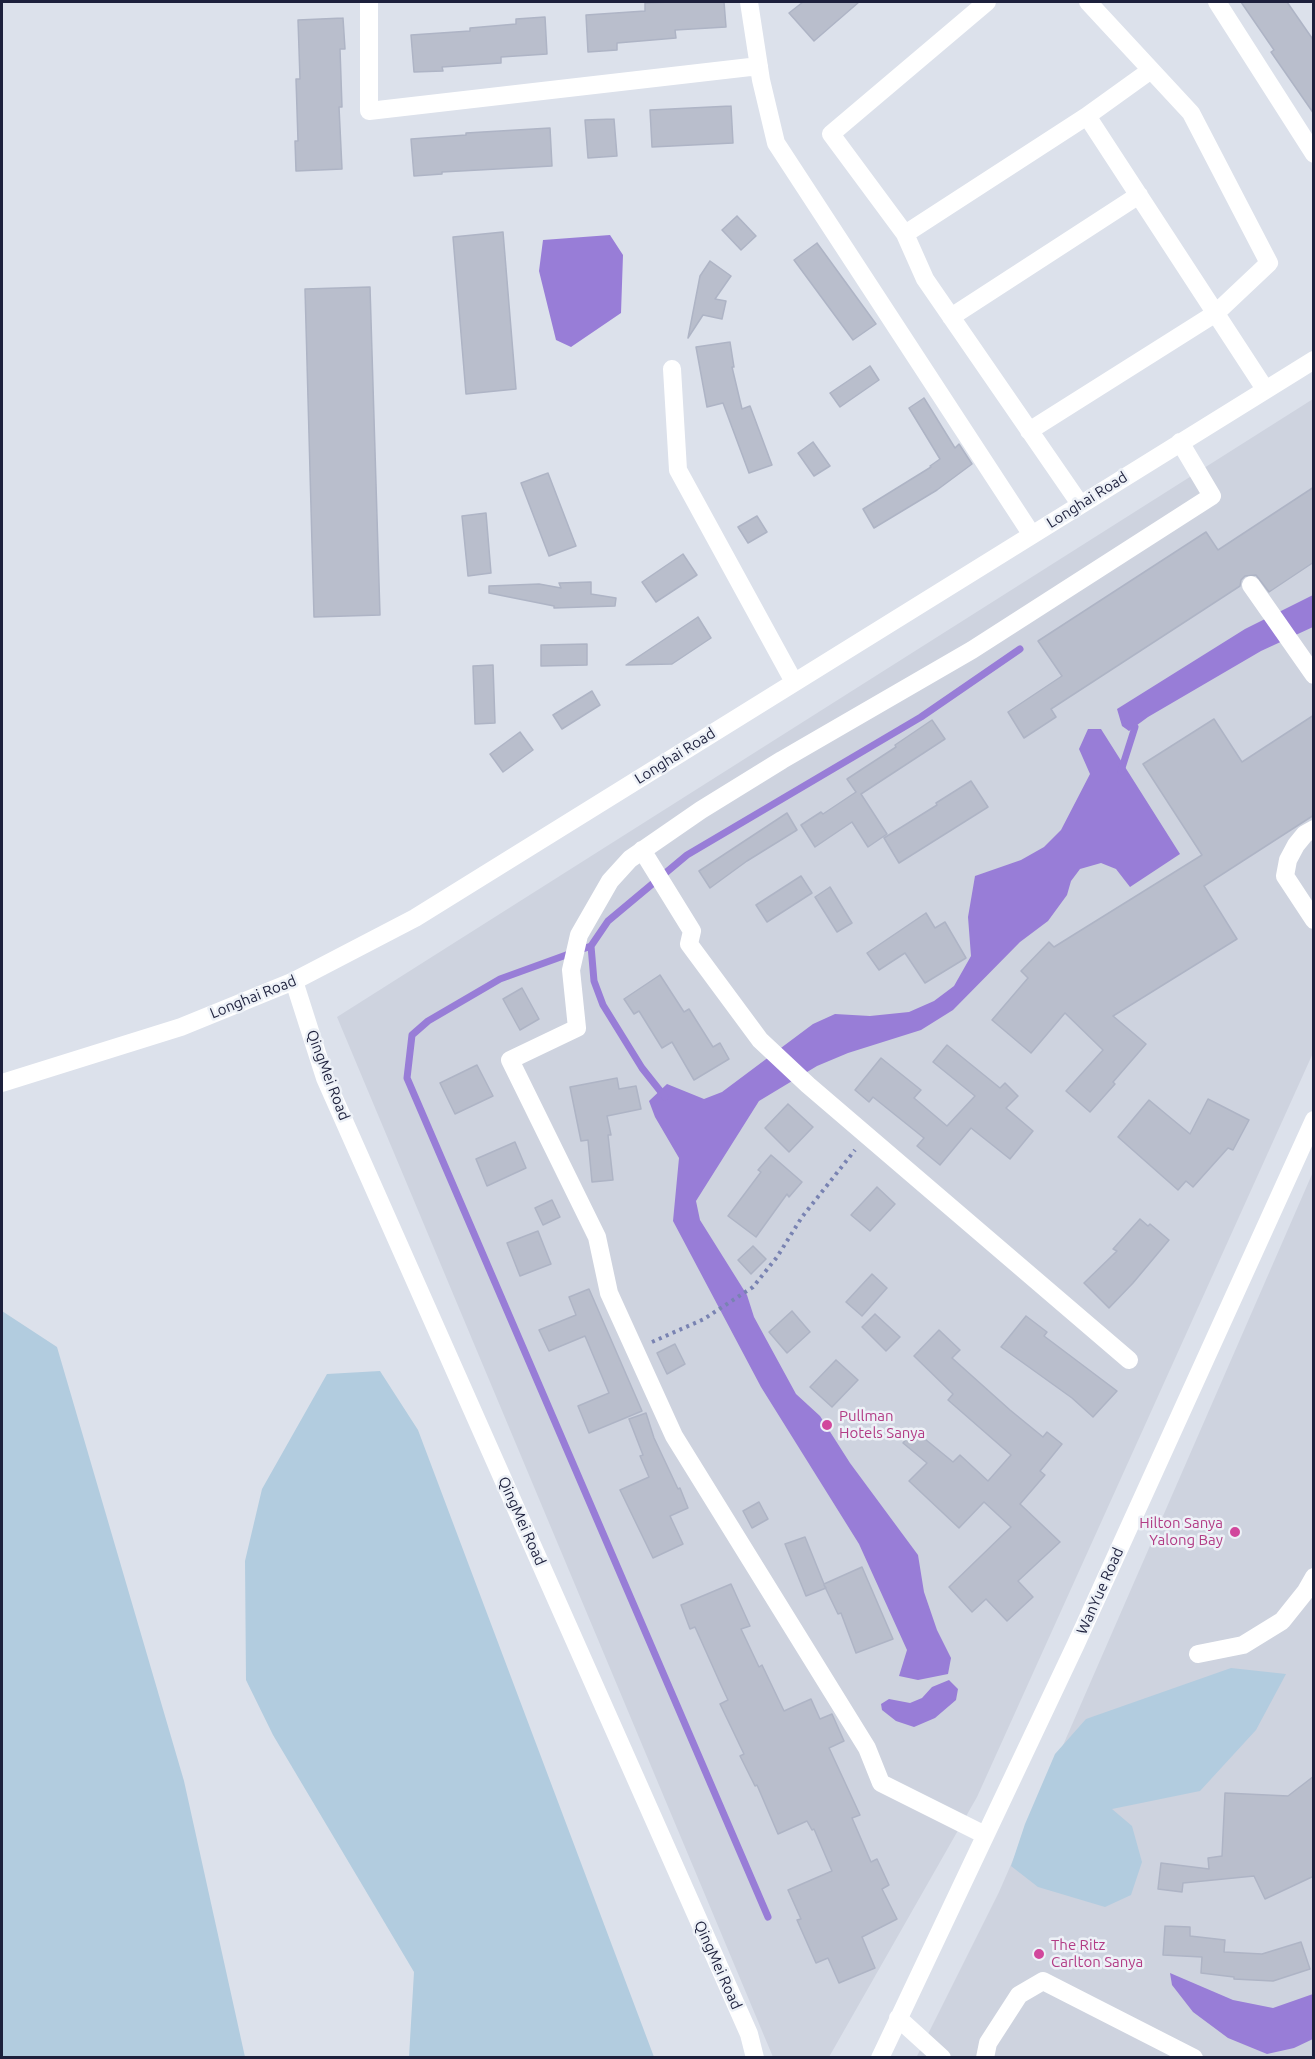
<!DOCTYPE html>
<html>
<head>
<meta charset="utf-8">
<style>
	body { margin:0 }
	#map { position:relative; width:1315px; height:2059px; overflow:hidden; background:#dce1eb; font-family:Ubuntu,sans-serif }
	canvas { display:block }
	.frame { position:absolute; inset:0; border:3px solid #1d203c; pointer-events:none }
</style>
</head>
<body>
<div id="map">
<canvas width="1315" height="2059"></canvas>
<div class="frame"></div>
</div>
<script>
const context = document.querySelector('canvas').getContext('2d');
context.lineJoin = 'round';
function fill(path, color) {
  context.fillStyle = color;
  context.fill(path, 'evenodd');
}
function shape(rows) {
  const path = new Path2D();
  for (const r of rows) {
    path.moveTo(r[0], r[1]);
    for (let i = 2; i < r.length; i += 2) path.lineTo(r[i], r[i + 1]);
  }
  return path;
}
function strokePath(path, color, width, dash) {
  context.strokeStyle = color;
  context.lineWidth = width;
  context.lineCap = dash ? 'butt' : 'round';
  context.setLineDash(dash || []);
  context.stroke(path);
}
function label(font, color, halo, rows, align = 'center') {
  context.font = font + ' Ubuntu,sans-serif';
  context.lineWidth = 5;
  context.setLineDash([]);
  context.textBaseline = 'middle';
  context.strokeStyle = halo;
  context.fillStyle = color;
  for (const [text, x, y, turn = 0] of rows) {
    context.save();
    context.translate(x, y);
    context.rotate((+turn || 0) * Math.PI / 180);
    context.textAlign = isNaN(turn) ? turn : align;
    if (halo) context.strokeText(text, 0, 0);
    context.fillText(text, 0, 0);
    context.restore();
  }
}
fill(shape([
	[1313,399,1313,1053,977,1797,829,2057,773,2057,337,1017],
	[1313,1172,1313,2057,916,2058,999,1892]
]), '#ced3df');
fill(shape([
	[2,1311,57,1347,184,1781,245,2057,2,2057],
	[380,1371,418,1430,654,2057,409,2057,414,1972,273,1735,246,1680,245,1561,262,1489,327,1374],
	[1231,1668,1286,1674,1256,1730,1200,1791,1112,1809,1132,1826,1142,1862,1131,1895,1105,1907,1038,1887,1011,1866,1025,1824,1055,1754,1086,1719]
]), '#b2ccdf');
fill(shape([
	[610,235,623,255,621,313,571,347,556,340,539,271,543,240],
	[1313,595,1313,627,1261,651,1148,717,1129,731,1122,726,1117,709,1245,629],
	[1088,729,1101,729,1180,854,1130,887,1116,869,1101,863,1080,869,1071,881,1067,895,1048,921,1020,942,953,1010,921,1030,848,1053,817,1066,759,1101,696,1201,700,1220,747,1295,754,1317,796,1394,820,1416,850,1463,918,1555,924,1592,937,1630,951,1658,948,1674,918,1680,899,1676,907,1650,859,1544,761,1387,673,1221,679,1158,655,1117,649,1101,667,1084,704,1099,722,1092,813,1024,835,1014,870,1016,909,1012,934,1001,954,986,971,956,968,917,975,876,1021,860,1044,847,1061,830,1090,774,1079,749],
	[949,1680,958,1689,956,1700,935,1718,914,1727,896,1721,882,1710,881,1704,889,1699,910,1703,922,1698,932,1687],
	[1170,1973,1233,2000,1273,2008,1313,1994,1313,2039,1294,2048,1267,2054,1228,2038,1193,2012,1172,1985]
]), '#987dd7');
strokePath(shape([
	[1121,771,1135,727],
	[591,946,594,981,603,1005,642,1068,665,1097],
	[768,1917,407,1078,412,1035,428,1021,500,979,591,946,608,921,687,855,921,717,1020,649]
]), '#987dd7', 7);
const building = shape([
	[672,2,724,2,726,27,675,30,676,38,617,43,617,50,588,52,586,15,645,11,645,3,672,2],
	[803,2,859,2,814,41,789,13,803,2],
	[1241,2,1287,2,1314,41,1314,114,1271,52,1274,50,1241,2],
	[545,17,547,54,501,57,501,63,442,67,443,71,414,72,411,35,470,31,470,28,516,24,516,19,545,17],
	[343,18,345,49,340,49,342,107,339,107,342,169,296,171,295,141,298,141,296,79,300,79,298,20,343,18],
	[731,106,733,143,652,147,650,110,731,106],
	[614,119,617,156,588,158,585,120,614,119],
	[550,128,552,166,442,172,442,174,414,176,411,139,466,135,466,133,550,128],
	[737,216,756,236,741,250,722,230,737,216],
	[503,232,516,389,466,394,453,237,503,232],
	[817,243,876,324,853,340,794,260,817,243],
	[710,261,731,276,715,299,726,301,722,319,703,315,688,338,700,276,710,261],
	[370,287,380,615,314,617,305,289,370,287],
	[730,342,734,367,732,367,742,409,750,406,772,465,749,473,723,403,707,407,696,347,730,342],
	[870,366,879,380,840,407,830,393,870,366],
	[924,398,955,448,959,444,972,464,937,490,874,528,863,509,931,467,930,466,940,459,909,408,924,398],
	[813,442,830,466,814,476,798,453,813,442],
	[548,473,576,546,549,556,521,483,548,473],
	[1314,487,1314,562,1269,592,1256,575,1245,576,1241,580,1240,586,1051,709,1056,717,1024,738,1008,712,1062,676,1038,641,1206,532,1218,550,1314,487],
	[486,513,491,573,468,576,462,516,486,513],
	[757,516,767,532,748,543,738,527,757,516],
	[683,554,697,575,656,602,642,582,683,554],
	[591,582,591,594,616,598,615,606,554,608,554,606,489,593,489,586,539,584,561,588,559,583,591,582],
	[698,617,711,638,672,664,626,665,698,617],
	[587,644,587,665,541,666,541,645,587,644],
	[493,665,495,723,475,724,473,666,493,665],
	[592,691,600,705,562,729,553,715,592,691],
	[1314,715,1314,815,1204,886,1237,939,1113,1016,1146,1044,1113,1082,1115,1084,1090,1112,1066,1091,1103,1050,1065,1013,1031,1053,992,1020,1028,978,1021,971,1049,942,1054,947,1202,855,1143,764,1214,719,1242,762,1314,715],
	[932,720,945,739,861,794,887,834,868,847,852,822,815,847,801,825,821,812,823,814,856,792,847,779,896,747,895,745,932,720],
	[520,732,533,750,503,772,490,754,520,732],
	[971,781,988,807,899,863,884,838,937,805,936,803,971,781],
	[787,813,797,830,747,861,710,888,699,871,787,813],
	[801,876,812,893,767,922,756,905,801,876],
	[830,887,852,923,837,932,815,897,830,887],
	[926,913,935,928,945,922,966,958,925,983,905,953,879,970,867,953,926,913],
	[660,975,684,1012,689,1009,713,1047,720,1043,729,1059,694,1080,672,1042,662,1048,639,1011,634,1014,624,999,660,975],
	[522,988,539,1019,520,1030,503,999,522,988],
	[947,1045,1000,1088,1005,1083,1018,1096,1006,1108,1033,1131,1010,1159,971,1128,940,1165,917,1146,924,1138,873,1097,869,1102,855,1090,881,1058,921,1090,914,1098,947,1126,975,1096,933,1062,947,1045],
	[477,1065,493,1096,455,1114,440,1083,477,1065],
	[617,1078,619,1089,636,1086,641,1109,607,1116,611,1135,608,1135,613,1180,592,1182,588,1140,581,1141,570,1087,617,1078],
	[1208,1099,1249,1120,1233,1150,1228,1148,1193,1187,1186,1181,1178,1190,1118,1137,1149,1100,1190,1134,1208,1099],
	[788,1104,813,1127,789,1152,765,1128,788,1104],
	[515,1142,526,1168,487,1186,476,1159,515,1142],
	[771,1155,802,1182,789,1197,787,1194,756,1237,728,1216,761,1172,758,1170,771,1155],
	[877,1187,895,1204,870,1231,851,1215,877,1187],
	[552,1200,560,1217,543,1225,535,1208,552,1200],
	[1140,1219,1148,1226,1150,1224,1169,1240,1133,1283,1109,1308,1084,1283,1117,1251,1113,1249,1140,1219],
	[538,1231,551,1264,520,1276,507,1243,538,1231],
	[753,1246,766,1259,751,1274,738,1260,753,1246],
	[872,1274,887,1288,862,1316,846,1302,872,1274],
	[589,1289,642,1411,589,1433,578,1406,609,1393,585,1336,549,1351,539,1330,576,1315,569,1297,589,1289],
	[792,1311,810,1332,787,1353,769,1332,792,1311],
	[875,1314,900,1337,886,1351,862,1327,875,1314],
	[1026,1316,1047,1332,1044,1336,1117,1391,1093,1417,1072,1398,1001,1347,1026,1316],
	[939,1330,960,1350,952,1358,1010,1410,1043,1437,1047,1432,1062,1444,1040,1471,1045,1475,1020,1504,1060,1542,1018,1581,1033,1597,1007,1621,986,1599,972,1612,949,1587,1011,1527,984,1502,959,1528,909,1481,927,1463,903,1443,914,1430,953,1462,960,1455,988,1481,1011,1455,948,1400,953,1394,914,1356,939,1330],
	[675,1344,685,1364,667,1374,657,1353,675,1344],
	[836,1360,858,1380,832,1407,810,1387,836,1360],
	[646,1413,654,1438,678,1489,680,1488,688,1508,670,1516,683,1544,653,1558,620,1490,649,1477,640,1456,643,1455,629,1419,646,1413],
	[759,1502,768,1519,752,1528,743,1511,759,1502],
	[805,1537,824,1584,862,1567,893,1639,856,1653,841,1613,838,1614,824,1585,826,1588,806,1596,785,1544,805,1537],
	[731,1584,750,1626,741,1629,759,1667,762,1665,784,1711,811,1699,820,1719,832,1714,844,1741,829,1748,860,1815,852,1818,871,1862,877,1859,889,1885,882,1889,897,1919,862,1937,875,1968,839,1983,828,1958,816,1963,797,1920,801,1919,788,1890,832,1871,814,1829,812,1830,807,1821,778,1834,757,1785,755,1786,740,1756,744,1754,720,1704,728,1700,721,1685,695,1627,690,1629,681,1605,731,1584],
	[1314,1776,1314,1876,1265,1899,1254,1876,1183,1883,1182,1892,1158,1889,1161,1863,1209,1869,1208,1858,1222,1856,1225,1793,1288,1796,1314,1776],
	[1165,1926,1190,1927,1190,1936,1225,1940,1224,1952,1262,1954,1301,1942,1310,1969,1273,1981,1234,1979,1234,1977,1201,1973,1202,1957,1163,1955,1165,1926]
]);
fill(building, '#b9becc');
strokePath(building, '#aeb4c5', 1.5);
strokePath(shape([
	[652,1342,704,1319,753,1287,777,1257,802,1217,855,1150]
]), '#7983b2', 4, [3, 4.5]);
strokePath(shape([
	[369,2,369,111,759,66],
	[749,2,761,80,776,143,1032,535],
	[1217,2,1314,154],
	[1087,116,1151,70],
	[905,234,831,134,987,2],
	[951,317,1139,195],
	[672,369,678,470,794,682],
	[1029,431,1216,313,1269,263,1191,113,1088,2],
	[1080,504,925,279,905,234,1087,116,1265,389],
	[1251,585,1314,675],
	[1314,829,1305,834,1296,845,1288,860,1285,876,1314,920],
	[642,850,692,931,689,944,760,1040,808,1085,1129,1360],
	[294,981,325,1078,749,2034,755,2058],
	[2,1083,181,1027,294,981,415,918,1314,360],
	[1198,1654,1243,1645,1282,1621,1306,1591,1314,1577],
	[985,1835,881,1783,867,1748,674,1436,609,1293,597,1237,510,1060,577,1028,571,970,579,935,610,881,630,859,701,810,782,760,972,650,1212,496,1180,442],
	[898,2018,942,2058],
	[880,2058,1076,1644,1314,1120],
	[985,2058,988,2043,1019,1995,1043,1981,1194,2058]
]), '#fff', 18);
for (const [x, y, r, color] of [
	[827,1425,6,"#d1479c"],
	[1235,1532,6,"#d1479c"],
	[1039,1954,6,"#d1479c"]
]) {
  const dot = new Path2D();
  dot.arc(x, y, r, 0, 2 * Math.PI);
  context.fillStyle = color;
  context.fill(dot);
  strokePath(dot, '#edf1f7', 2);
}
label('15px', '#1d203c', '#edf1f7', [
	["Longhai Road",1087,500,-32],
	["Longhai Road",675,756,-32],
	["Longhai Road",253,997,-22],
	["QingMei Road",328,1075,69],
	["QingMei Road",522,1521,66],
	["WanYue Road",1100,1591,-66],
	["QingMei Road",718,1965,66]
]);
label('15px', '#b23c85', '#edf1f7', [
	["Pullman",839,1416],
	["Hotels Sanya",839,1433],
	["Hilton Sanya",1223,1523,"right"],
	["Yalong Bay",1223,1540,"right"],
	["The Ritz",1051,1945],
	["Carlton Sanya",1051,1962]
], 'left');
</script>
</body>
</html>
